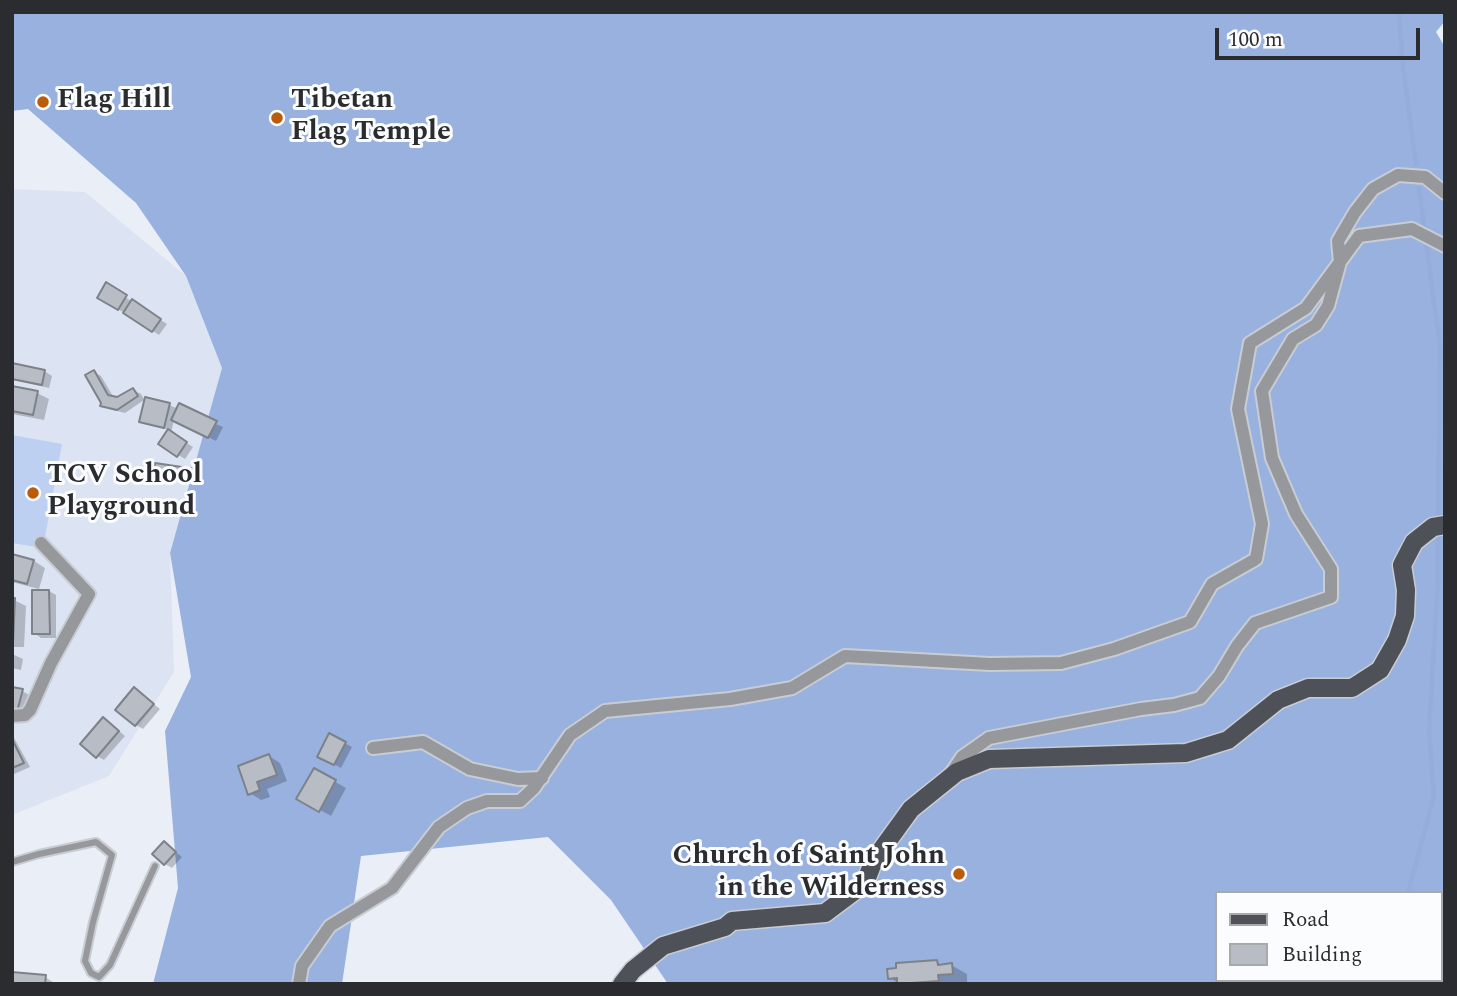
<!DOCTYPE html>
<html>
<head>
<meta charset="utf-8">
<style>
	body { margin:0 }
	#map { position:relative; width:1457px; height:996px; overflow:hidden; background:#eaeff7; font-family:Spectral,serif }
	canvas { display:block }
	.frame { position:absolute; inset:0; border:14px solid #2b2c30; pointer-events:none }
	.legend { position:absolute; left:1215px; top:891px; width:228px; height:91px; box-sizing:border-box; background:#fbfcfd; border:2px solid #a8a9ab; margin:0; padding:9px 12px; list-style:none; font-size:21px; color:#2b2c30 }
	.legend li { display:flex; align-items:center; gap:14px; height:35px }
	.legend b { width:35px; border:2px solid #a8a9ab }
	.scale { position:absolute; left:1215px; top:28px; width:205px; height:32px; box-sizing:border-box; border:4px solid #2b2c30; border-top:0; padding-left:9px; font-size:21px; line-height:24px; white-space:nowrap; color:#2b2c30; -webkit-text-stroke:5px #fbfcfd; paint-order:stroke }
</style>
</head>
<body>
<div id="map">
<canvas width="1457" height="996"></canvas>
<div class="frame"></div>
<ul class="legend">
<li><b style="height:9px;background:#4e5157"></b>Road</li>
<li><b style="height:19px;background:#b8bcc5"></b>Building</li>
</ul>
<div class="scale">100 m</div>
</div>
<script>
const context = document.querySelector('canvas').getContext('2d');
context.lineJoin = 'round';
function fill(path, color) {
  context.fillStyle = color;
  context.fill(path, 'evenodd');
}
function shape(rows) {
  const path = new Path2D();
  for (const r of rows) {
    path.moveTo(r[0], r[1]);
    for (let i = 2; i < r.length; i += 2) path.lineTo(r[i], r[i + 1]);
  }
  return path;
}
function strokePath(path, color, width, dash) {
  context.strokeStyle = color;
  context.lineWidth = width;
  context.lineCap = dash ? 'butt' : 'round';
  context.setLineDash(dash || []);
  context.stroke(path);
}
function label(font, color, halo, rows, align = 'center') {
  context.font = font + ' Spectral,serif';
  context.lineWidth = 6;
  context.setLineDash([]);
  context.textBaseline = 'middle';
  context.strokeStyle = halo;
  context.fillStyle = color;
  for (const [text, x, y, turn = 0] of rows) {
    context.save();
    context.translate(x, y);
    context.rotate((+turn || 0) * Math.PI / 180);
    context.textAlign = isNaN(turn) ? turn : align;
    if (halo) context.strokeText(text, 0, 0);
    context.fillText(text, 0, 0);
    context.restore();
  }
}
fill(shape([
	[12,189,85,192,186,276,222,368,170,553,174,672,109,776,12,815]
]), '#dce4f3');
fill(shape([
	[12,435,62,444,43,548,12,543]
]), '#bed0f1');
fill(shape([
	[12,12,1445,12,1445,21,1436,32,1445,47,1445,984,668,984,611,900,548,837,361,856,342,984,153,984,178,888,165,731,191,677,170,553,222,368,186,276,136,203,28,109,12,111],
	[1217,893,1441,893,1441,980,1217,980]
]), '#98b1df');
fill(shape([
	[106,285,167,324,159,335,99,297],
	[12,365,44,371,52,376,49,388,12,380],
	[94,372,101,376,114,398,117,399,133,390,141,394,144,400,125,413,109,409,102,405],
	[12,388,37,393,49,399,44,420,12,414],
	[169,405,223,427,216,441,174,420,171,433,193,447,185,459,160,444,169,430,148,425,141,421],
	[194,471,201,475,200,484,162,478,155,474],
	[12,555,34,561,45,568,39,589,12,582],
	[49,591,56,595,56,638,41,638,34,633],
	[12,599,26,606,24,647,12,647],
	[12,654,23,659,21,670,12,668],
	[22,691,33,697,28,717,12,713],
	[141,694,160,709,143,729,136,725],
	[111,724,125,736,104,760,97,756],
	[12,734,30,767,14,774,12,773],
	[330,735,352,747,341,768,319,756],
	[269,756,280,763,287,781,267,789,270,797,261,800,250,793],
	[314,770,346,788,331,816,299,798],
	[164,843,182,857,172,868,165,864],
	[937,962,943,966,951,965,967,974,967,982,900,984,890,978],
	[45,977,56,984,12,984]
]), '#0003');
strokePath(shape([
	[1399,12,1403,67,1416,164],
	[1419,188,1440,347,1438,522],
	[1408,893,1434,796,1429,731,1438,580,1438,531],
	[1384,984,1385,980]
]), '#95addc', 4.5);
const building = shape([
	[106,282,127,295,118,310,97,298,106,282],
	[132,299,161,319,152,332,123,313,132,299],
	[12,363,45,370,42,385,12,379,12,363],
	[94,370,108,395,117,397,133,388,138,396,117,410,100,406,101,403,85,375,94,370],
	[12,386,38,391,33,415,12,411,12,386],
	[145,397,170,403,164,428,139,422,145,397],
	[179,403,217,421,208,438,171,420,179,403],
	[168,429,187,442,177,457,158,444,168,429],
	[155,463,195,469,193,481,153,475,155,463],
	[12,554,34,560,27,584,12,580,12,554],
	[32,590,49,590,50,634,32,634,32,590],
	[12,598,15,598,13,642,12,642,12,598],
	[12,687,23,689,17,712,12,711,12,687],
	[134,687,154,704,135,726,115,710,134,687],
	[103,717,119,731,96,758,80,744,103,717],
	[329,733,346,742,334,765,317,757,329,733],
	[12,739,24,763,12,768,12,739],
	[269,754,277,775,257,782,260,790,248,795,238,766,269,754],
	[314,768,336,780,319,812,296,799,314,768],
	[164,841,176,852,164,865,152,854,164,841],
	[937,960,938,965,952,963,953,974,938,975,939,981,897,984,897,978,888,979,887,969,896,968,896,963,937,960],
	[12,972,46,975,45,984,12,984,12,972]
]);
fill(building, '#b8bcc5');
strokePath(building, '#7d8289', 2);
const service = shape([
	[12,862,39,854,96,842,112,855,93,922,85,961,91,973,99,977,110,965,155,866]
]);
const minor = shape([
	[12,716,25,715,30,710,51,663,89,594,41,543],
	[373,748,423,742,470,769,518,779,542,778],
	[950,775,962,757,989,738,1141,709,1174,705,1200,698,1219,676,1237,646,1255,623,1331,597,1331,569,1296,514,1272,458,1262,391,1293,339,1316,325,1328,306,1340,262,1338,241,1355,212,1373,189,1398,175,1425,177,1445,193],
	[299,984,302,966,330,926,392,888,439,827,467,808,487,801,520,801,534,788,570,735,605,711,730,699,792,688,845,656,990,664,1061,663,1114,649,1190,622,1212,584,1256,559,1262,524,1238,409,1250,343,1306,308,1359,236,1412,229,1445,246]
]);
const primary = shape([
	[622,984,633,970,663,946,725,927,732,921,825,913,865,883,874,860,911,809,957,772,989,759,1186,753,1228,740,1278,700,1308,688,1352,688,1380,670,1397,640,1405,616,1406,590,1402,565,1414,542,1433,527,1445,525]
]);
strokePath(service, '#c8ccd3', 10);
strokePath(minor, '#c8ccd3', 16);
strokePath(primary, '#c8ccd3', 21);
strokePath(service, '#96989b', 6);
strokePath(minor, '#96989b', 12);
strokePath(primary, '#4e5157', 18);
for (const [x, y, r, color] of [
	[43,102,7,"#ba5c0b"],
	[277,118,7,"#ba5c0b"],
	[33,493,7,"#ba5c0b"],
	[959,874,7,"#ba5c0b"]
]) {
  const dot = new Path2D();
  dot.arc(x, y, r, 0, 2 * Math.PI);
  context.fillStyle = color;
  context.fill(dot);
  strokePath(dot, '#fbfcfd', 2.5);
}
label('bold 28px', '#2b2c30', '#fbfcfd', [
	["Flag Hill",57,102],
	["Tibetan",291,102],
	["Flag Temple",291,134],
	["TCV School",47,477],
	["Playground",47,509],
	["Church of Saint John",945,858,"right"],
	["in the Wilderness",945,890,"right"]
], 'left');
</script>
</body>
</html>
